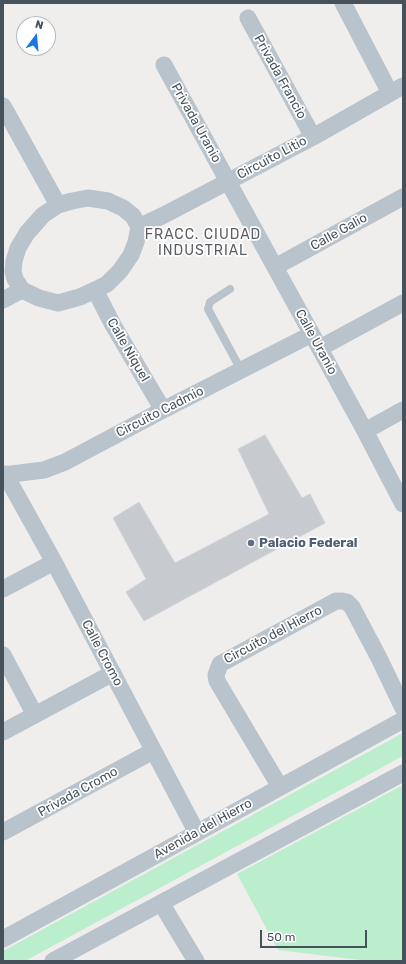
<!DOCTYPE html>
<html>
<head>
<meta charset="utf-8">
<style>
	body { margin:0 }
	#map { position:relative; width:406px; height:964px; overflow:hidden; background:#f0eded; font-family:Rubik,sans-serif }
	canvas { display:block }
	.frame { position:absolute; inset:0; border:4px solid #46525b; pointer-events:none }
	.north { position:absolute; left:16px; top:16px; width:40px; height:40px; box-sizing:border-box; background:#fff; border:1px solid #b5babd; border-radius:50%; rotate:16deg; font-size:11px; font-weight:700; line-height:16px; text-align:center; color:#46525b }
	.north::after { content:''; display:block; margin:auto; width:14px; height:18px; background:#1978df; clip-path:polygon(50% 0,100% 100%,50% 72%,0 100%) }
	.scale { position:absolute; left:260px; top:930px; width:107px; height:18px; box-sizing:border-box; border:2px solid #46525b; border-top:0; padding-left:5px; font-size:12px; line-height:14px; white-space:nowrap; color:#46525b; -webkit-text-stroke:3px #fff; paint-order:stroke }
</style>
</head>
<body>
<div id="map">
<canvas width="406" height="964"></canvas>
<div class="frame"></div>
<div class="north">N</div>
<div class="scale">50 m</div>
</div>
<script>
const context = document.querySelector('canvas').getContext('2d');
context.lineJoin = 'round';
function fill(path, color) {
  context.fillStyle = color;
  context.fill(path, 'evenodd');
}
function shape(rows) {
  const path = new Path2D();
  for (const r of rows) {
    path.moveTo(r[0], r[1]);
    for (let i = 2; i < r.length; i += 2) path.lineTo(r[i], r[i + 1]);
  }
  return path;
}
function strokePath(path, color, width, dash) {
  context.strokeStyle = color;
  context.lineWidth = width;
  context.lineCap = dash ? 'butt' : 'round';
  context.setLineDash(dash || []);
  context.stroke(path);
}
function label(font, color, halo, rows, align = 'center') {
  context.font = font + ' Rubik,sans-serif';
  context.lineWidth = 3.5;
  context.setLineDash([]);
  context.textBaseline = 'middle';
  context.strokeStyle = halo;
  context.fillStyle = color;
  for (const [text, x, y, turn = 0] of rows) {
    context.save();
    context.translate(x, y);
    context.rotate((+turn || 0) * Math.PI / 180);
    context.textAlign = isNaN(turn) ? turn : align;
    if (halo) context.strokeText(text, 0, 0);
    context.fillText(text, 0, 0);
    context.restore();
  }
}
fill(shape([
	[403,733,403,756,25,961,3,961,3,951],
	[403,785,403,961,368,961,278,950,237,874]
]), '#bbeecd');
const building = shape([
	[265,435,302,498,310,494,325,523,144,621,126,592,146,579,113,518,139,502,175,563,269,514,238,449,265,435]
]);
fill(building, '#c7cbd0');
strokePath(building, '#d1d4d9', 1);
strokePath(shape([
	[230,289,210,302,208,309,241,370]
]), '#b9c3cb', 8);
strokePath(shape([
	[343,3,390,93],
	[248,18,313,137],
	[164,65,365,431,403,504],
	[3,106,58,205],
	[88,198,108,201,123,208,133,216,139,227,136,242,131,255,120,271,107,284,95,290,80,297,58,303,39,298,22,290,15,279,13,271,14,261,18,248,27,233,43,215,58,205,72,201,88,198],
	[139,227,164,215,313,137,403,86],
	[275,267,403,197],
	[95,290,113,325,163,410],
	[3,300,22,290],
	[320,348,403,303],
	[365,431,403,410],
	[5,474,54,562,197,833],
	[3,475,44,470,65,462,163,410,312,334],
	[3,589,54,562],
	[3,655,35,715],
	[3,732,113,673],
	[280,787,217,681,216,675,220,664,336,601,342,601,347,602,352,607,379,658,403,708],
	[3,832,153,751],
	[161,903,196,961],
	[3,939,403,720],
	[53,961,403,773]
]), '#b9c3cb', 17);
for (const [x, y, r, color] of [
	[251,543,4,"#5c6f8a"]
]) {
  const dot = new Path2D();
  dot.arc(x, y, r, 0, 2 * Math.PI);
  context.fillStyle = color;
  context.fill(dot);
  strokePath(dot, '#fff', 1.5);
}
label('13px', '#46525b', '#fff', [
	["Privada Francio",280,77,61],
	["Privada Uranio",196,123,61],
	["Circuito Litio",272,158,-28],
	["Calle Galio",339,232,-29],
	["Calle Uranio",316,342,61],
	["Calle Níquel",128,350,60],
	["Circuito Cadmio",160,412,-27],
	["Circuito del Hierro",273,635,-28],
	["Calle Cromo",102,653,62],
	["Privada Cromo",78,792,-29],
	["Avenida del Hierro",203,829,-29]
]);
label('bold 13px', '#4e5e75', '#fff', [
	["Palacio Federal",259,543]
], 'left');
context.letterSpacing = '1px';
label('14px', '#5a5e62', '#fff', [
	["FRACC. CIUDAD",203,235],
	["INDUSTRIAL",203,251]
]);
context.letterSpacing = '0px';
</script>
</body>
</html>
